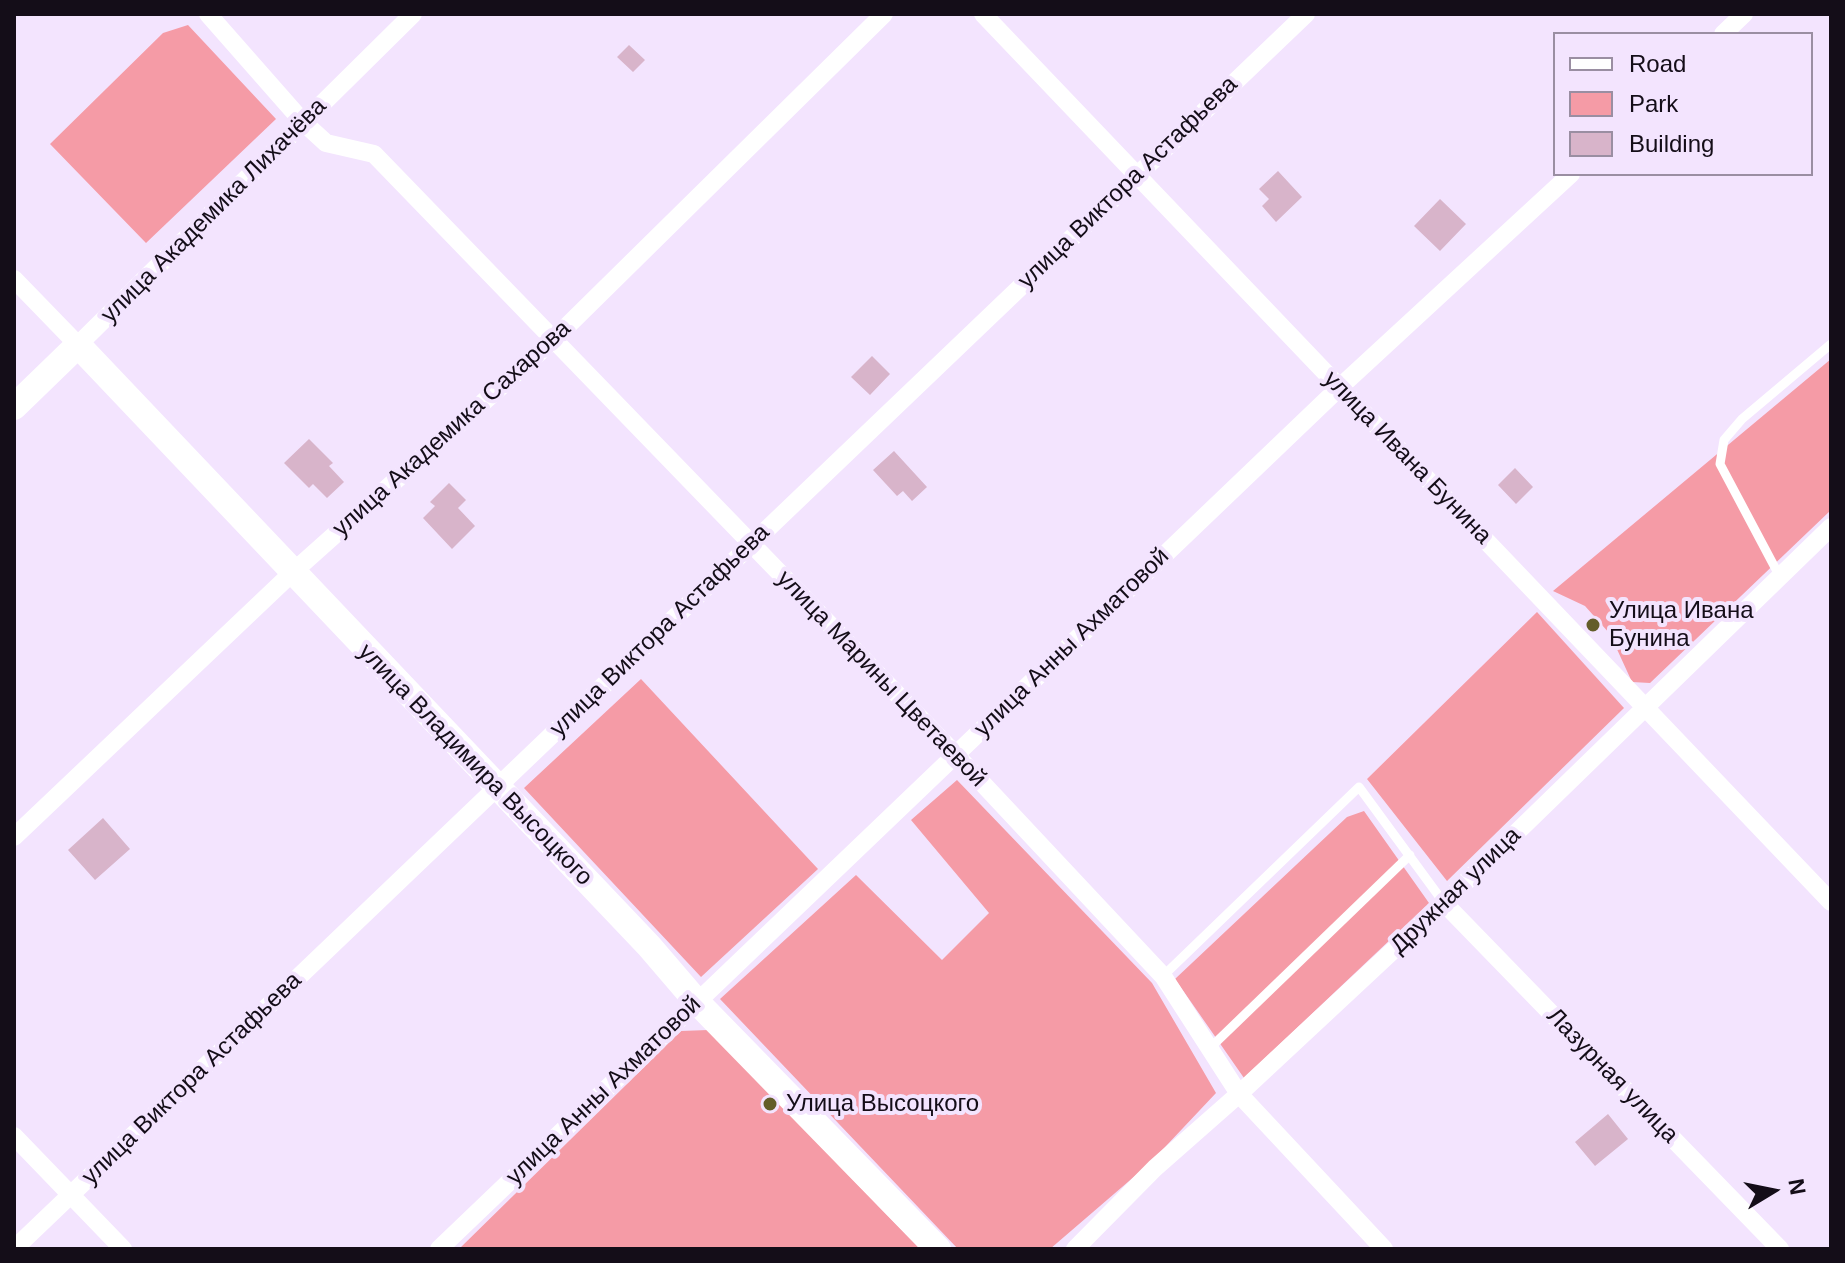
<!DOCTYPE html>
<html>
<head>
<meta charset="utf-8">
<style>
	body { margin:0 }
	#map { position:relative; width:1845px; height:1263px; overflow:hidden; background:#f3e4fe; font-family:Helvetica,sans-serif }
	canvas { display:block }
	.frame { position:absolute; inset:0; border:16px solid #140d18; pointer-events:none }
	.legend { position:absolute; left:1553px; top:32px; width:260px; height:144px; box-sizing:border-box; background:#f3e4fe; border:2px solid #9a8ea2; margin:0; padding:10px 14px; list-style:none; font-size:24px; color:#140d18 }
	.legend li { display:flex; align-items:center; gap:16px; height:40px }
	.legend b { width:40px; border:2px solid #9a8ea2 }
	.north { position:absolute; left:1733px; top:1151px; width:80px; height:80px; -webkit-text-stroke:6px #f3e4fe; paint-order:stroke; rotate:80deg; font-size:22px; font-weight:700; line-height:32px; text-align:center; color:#140d18 }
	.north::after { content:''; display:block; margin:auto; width:28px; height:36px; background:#140d18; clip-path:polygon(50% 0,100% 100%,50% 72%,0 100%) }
</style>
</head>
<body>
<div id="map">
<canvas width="1845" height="1263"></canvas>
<div class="frame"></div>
<ul class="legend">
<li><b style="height:10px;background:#fff"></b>Road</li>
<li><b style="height:22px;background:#f59ba6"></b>Park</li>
<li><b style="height:22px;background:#d8b4ca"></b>Building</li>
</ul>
<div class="north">N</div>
</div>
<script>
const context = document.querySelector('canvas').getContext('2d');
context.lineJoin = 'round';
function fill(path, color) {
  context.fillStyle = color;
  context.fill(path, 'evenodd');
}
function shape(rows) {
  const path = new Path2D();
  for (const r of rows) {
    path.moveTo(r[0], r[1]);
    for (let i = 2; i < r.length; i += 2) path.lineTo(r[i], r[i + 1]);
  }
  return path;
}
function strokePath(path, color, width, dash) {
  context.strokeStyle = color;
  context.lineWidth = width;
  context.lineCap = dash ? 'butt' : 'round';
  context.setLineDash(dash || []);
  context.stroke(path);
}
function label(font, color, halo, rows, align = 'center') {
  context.font = font + ' Helvetica,sans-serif';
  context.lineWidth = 8;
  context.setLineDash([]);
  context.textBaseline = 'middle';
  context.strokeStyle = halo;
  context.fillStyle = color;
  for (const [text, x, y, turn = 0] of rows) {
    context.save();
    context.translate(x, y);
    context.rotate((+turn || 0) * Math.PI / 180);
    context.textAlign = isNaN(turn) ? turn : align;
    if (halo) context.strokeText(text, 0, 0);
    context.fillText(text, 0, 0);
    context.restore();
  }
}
fill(shape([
	[188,25,276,119,146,243,50,144,163,33],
	[1831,359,1831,510,1650,683,1632,682,1610,634,1585,606,1553,591],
	[1537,612,1624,708,1447,881,1367,779],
	[641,679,818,869,701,977,524,788],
	[957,780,1152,983,1216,1093,1150,1163,1050,1249,958,1249,720,999,856,875,942,960,989,913,911,820],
	[1364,811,1429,903,1244,1078,1175,979,1347,817],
	[708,1030,920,1249,459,1249,681,1031]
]), '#f59ba6');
fill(shape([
	[629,45,645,60,633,72,617,57],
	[1278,171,1302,197,1276,222,1262,206,1269,199,1259,189],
	[1440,199,1466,224,1440,251,1414,226],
	[872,356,890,374,870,395,851,377],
	[309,439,333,463,329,466,344,482,327,498,313,484,309,488,284,463],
	[894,451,927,487,912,501,903,491,897,496,873,470],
	[1515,468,1533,487,1516,504,1498,485],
	[449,483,466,500,458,508,475,526,452,549,423,518,435,506,430,502],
	[103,818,130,849,95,880,68,850],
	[1608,1114,1628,1139,1595,1166,1575,1142]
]), '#d8b4ca');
strokePath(shape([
	[1780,577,1720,464,1724,440,1742,419,1831,344],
	[1163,976,1359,787,1444,903],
	[1210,1048,1410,855]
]), '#fff', 9);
strokePath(shape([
	[208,14,303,122,326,143,374,154,955,754,1163,976,1239,1094,1384,1249],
	[983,14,1831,902],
	[1723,34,1744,14],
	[14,279,78,345,413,14],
	[14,837,293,572,553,340,884,14],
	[1444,903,1780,1249],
	[14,1136,123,1249],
	[14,1249,1306,14],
	[439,1249,1340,387,1571,174],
	[1075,1249,1155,1168,1239,1094,1444,903,1831,527]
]), '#fff', 18);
strokePath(shape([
	[14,407,78,345,649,946,697,1002,938,1249]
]), '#fff', 26);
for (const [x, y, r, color] of [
	[1593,625,8,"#635d29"],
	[770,1104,8,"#635d29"]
]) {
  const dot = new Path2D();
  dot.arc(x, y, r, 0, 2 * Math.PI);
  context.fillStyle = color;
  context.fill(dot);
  strokePath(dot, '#f3e4fe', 3);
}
label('24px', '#140d18', '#f3e4fe', [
	["улица Виктора Астафьева",1128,183,-44],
	["улица Академика Лихачёва",214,211,-45],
	["улица Академика Сахарова",452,429,-42],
	["улица Ивана Бунина",1407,458,46],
	["улица Виктора Астафьева",660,631,-44],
	["улица Анны Ахматовой",1072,643,-44],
	["улица Марины Цветаевой",881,679,46],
	["улица Владимира Высоцкого",475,765,46],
	["Дружная улица",1456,891,-44],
	["Лазурная улица",1612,1076,46],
	["улица Виктора Астафьева",192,1079,-44],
	["улица Анны Ахматовой",604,1091,-44]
]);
label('24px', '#140d18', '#f3e4fe', [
	["Улица Ивана",1609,611],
	["Бунина",1609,639],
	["Улица Высоцкого",786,1104]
], 'left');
</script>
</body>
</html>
